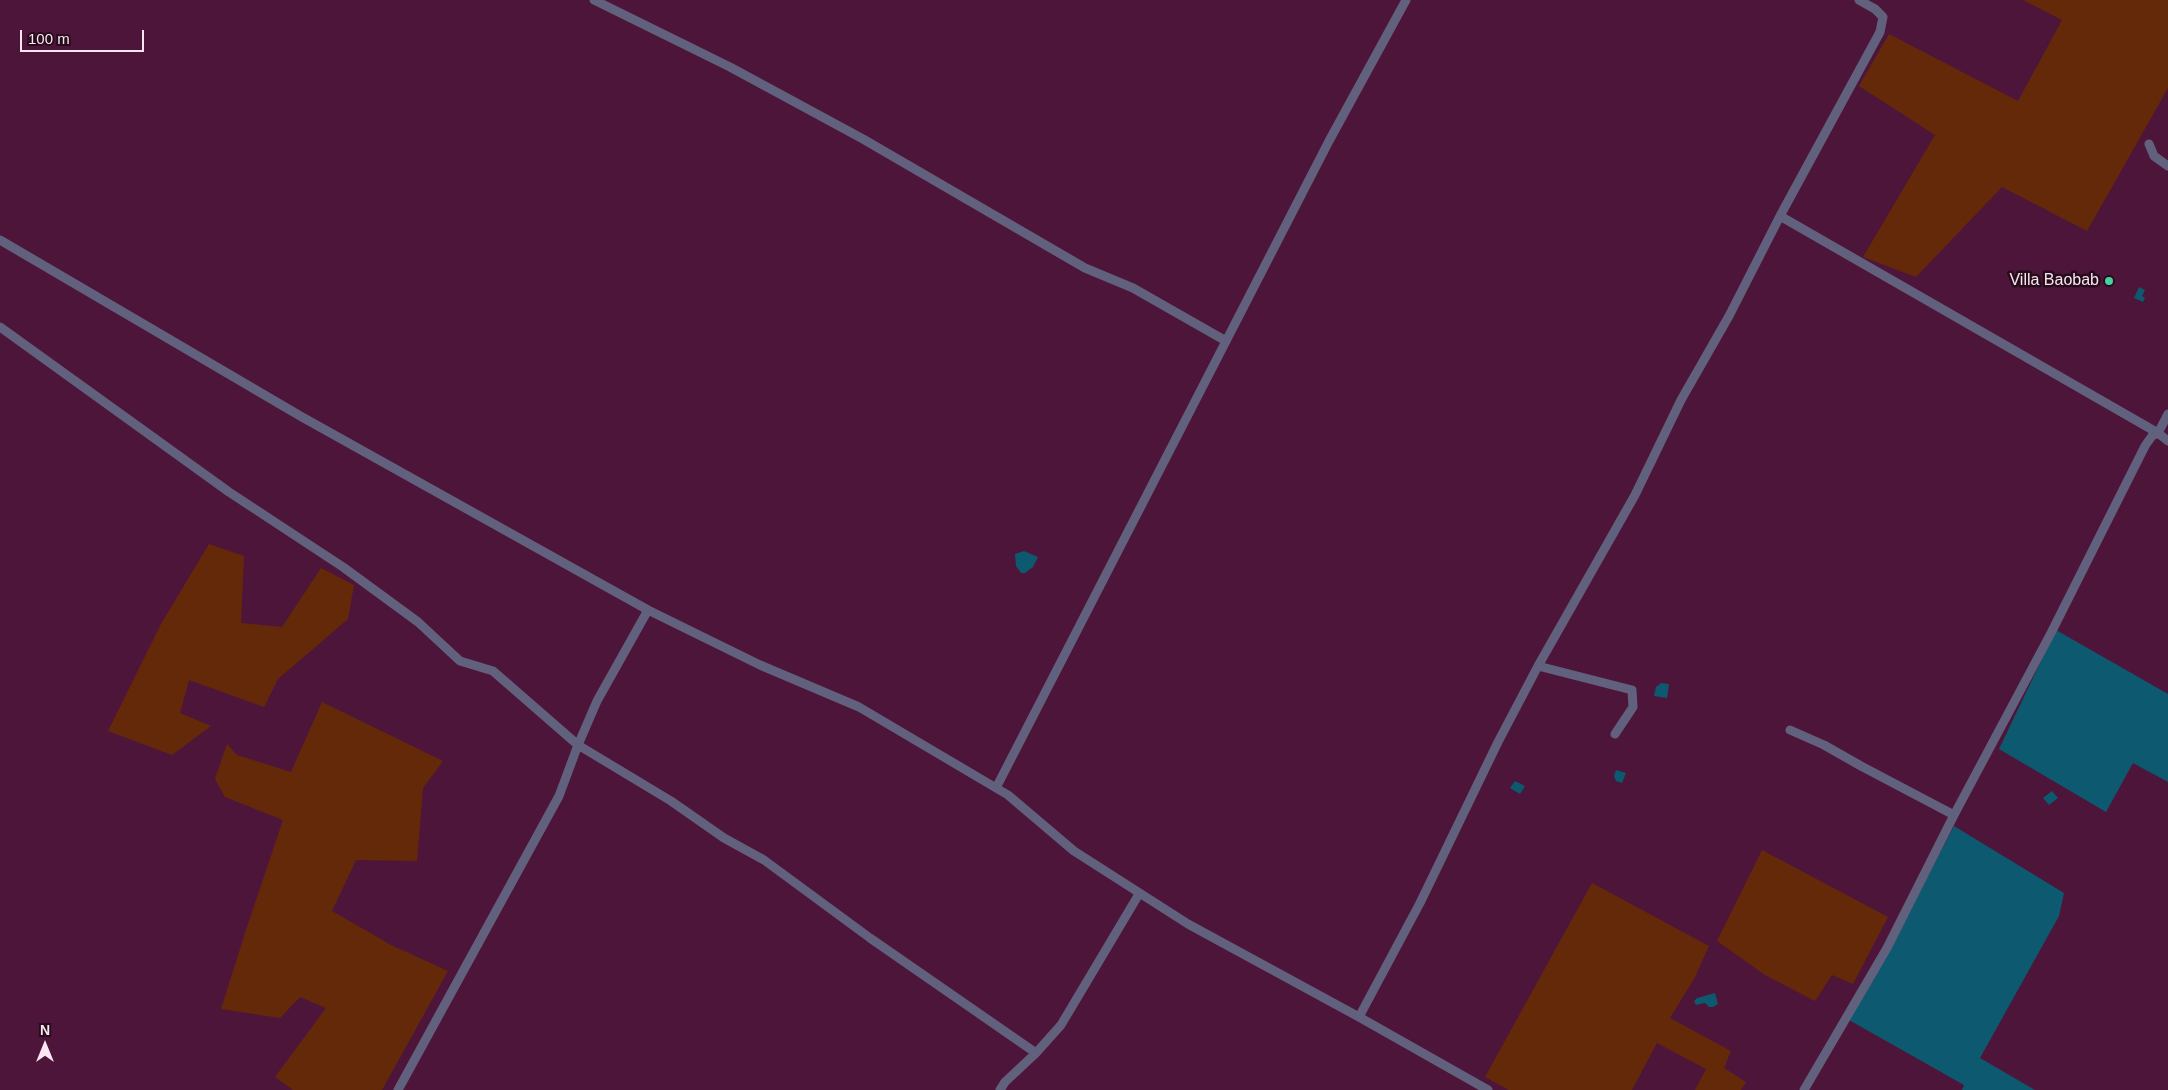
<!DOCTYPE html>
<html>
<head>
<meta charset="utf-8">
<style>
	body { margin:0 }
	#map { position:relative; width:2168px; height:1090px; overflow:hidden; background:#4e153b; font-family:Arial,sans-serif }
	canvas { display:block }
	.north { position:absolute; left:20px; top:1020px; width:50px; height:50px; -webkit-text-stroke:4px #260d1c; paint-order:stroke; rotate:0deg; font-size:14px; font-weight:700; line-height:20px; text-align:center; color:#fbe5f1 }
	.north::after { content:''; display:block; margin:auto; width:18px; height:22px; background:#fbe5f1; clip-path:polygon(50% 0,100% 100%,50% 72%,0 100%) }
	.scale { position:absolute; left:20px; top:30px; width:124px; height:22px; box-sizing:border-box; border:2px solid #fbe5f1; border-top:0; padding-left:6px; font-size:15px; line-height:18px; white-space:nowrap; color:#fbe5f1; -webkit-text-stroke:4px #260d1c; paint-order:stroke }
</style>
</head>
<body>
<div id="map">
<canvas width="2168" height="1090"></canvas>
<div class="north">N</div>
<div class="scale">100 m</div>
</div>
<script>
const context = document.querySelector('canvas').getContext('2d');
context.lineJoin = 'round';
function fill(path, color) {
  context.fillStyle = color;
  context.fill(path, 'evenodd');
}
function shape(rows) {
  const path = new Path2D();
  for (const r of rows) {
    path.moveTo(r[0], r[1]);
    for (let i = 2; i < r.length; i += 2) path.lineTo(r[i], r[i + 1]);
  }
  return path;
}
function strokePath(path, color, width, dash) {
  context.strokeStyle = color;
  context.lineWidth = width;
  context.lineCap = dash ? 'butt' : 'round';
  context.setLineDash(dash || []);
  context.stroke(path);
}
function label(font, color, halo, rows, align = 'center') {
  context.font = font + ' Arial,sans-serif';
  context.lineWidth = 5;
  context.setLineDash([]);
  context.textBaseline = 'middle';
  context.strokeStyle = halo;
  context.fillStyle = color;
  for (const [text, x, y, turn = 0] of rows) {
    context.save();
    context.translate(x, y);
    context.rotate((+turn || 0) * Math.PI / 180);
    context.textAlign = isNaN(turn) ? turn : align;
    if (halo) context.strokeText(text, 0, 0);
    context.fillText(text, 0, 0);
    context.restore();
  }
}
fill(shape([
	[2023,0,2168,0,2168,88,2087,231,2002,187,1916,277,1863,257,1935,135,1859,86,1889,34,2018,101,2062,20],
	[209,544,244,556,241,623,282,627,321,568,354,585,348,619,278,679,264,707,189,680,180,713,211,726,172,755,108,731,161,624],
	[322,702,443,761,423,788,417,861,356,860,332,911,391,945,448,971,382,1090,293,1090,275,1077,326,1008,300,997,280,1018,221,1009,245,933,283,820,225,797,215,779,227,744,237,755,291,772],
	[1762,850,1888,917,1853,984,1832,975,1815,1001,1765,975,1717,941],
	[1592,883,1709,946,1694,979,1670,1018,1731,1051,1724,1068,1746,1082,1741,1090,1695,1090,1706,1069,1657,1043,1632,1090,1509,1090,1485,1077]
]), '#642909');
fill(shape([
	[2139,287,2145,290,2142,296,2145,298,2143,302,2134,298],
	[1024,551,1038,557,1033,567,1025,573,1021,573,1016,566,1015,554],
	[2056,630,2168,694,2168,782,2133,763,2106,812,1999,749],
	[1661,683,1669,684,1667,698,1654,696,1656,687],
	[1616,770,1626,773,1622,783,1616,781,1614,776],
	[1515,781,1525,786,1520,794,1510,788],
	[2052,791,2058,798,2049,805,2043,798],
	[1954,826,2064,893,2059,916,1980,1058,2035,1090,1962,1090,1964,1085,1849,1020,1888,952],
	[1715,993,1718,1004,1713,1007,1709,1007,1705,1003,1696,1005,1694,1001,1697,998]
]), '#0d596f');
strokePath(shape([
	[594,0,730,67,863,139,1085,268,1133,288,1226,341],
	[2149,144,2154,156,2168,166],
	[1780,216,2158,433,2152,436,2145,446,2051,633,1954,815,1887,948,1804,1090],
	[0,240,302,417,648,610,760,665,859,707,1008,795,1074,851,1188,924,1359,1017,1488,1090],
	[0,327,229,492,343,567,418,622,460,661,493,671,578,745,671,801,724,838,764,860,870,938,1036,1053],
	[2168,414,2158,433,2168,441],
	[1538,666,1632,690,1633,707,1615,734],
	[1790,730,1824,745,1861,766,1954,815],
	[996,788,1329,141,1406,0],
	[1359,1017,1420,903,1498,742,1538,666,1635,495,1681,400,1729,316,1780,216,1880,32,1883,17,1875,9,1859,0],
	[398,1090,559,796,578,745,597,701,648,610],
	[1000,1090,1005,1082,1036,1053,1061,1025,1139,894]
]), '#61617d', 9);
for (const [x, y, r, color] of [
	[2109,281,5,"#45d49f"]
]) {
  const dot = new Path2D();
  dot.arc(x, y, r, 0, 2 * Math.PI);
  context.fillStyle = color;
  context.fill(dot);
  strokePath(dot, '#260d1c', 2);
}
label('16px', '#fbe5f1', '#260d1c', [
	["Villa Baobab",2099,281]
], 'right');
</script>
</body>
</html>
